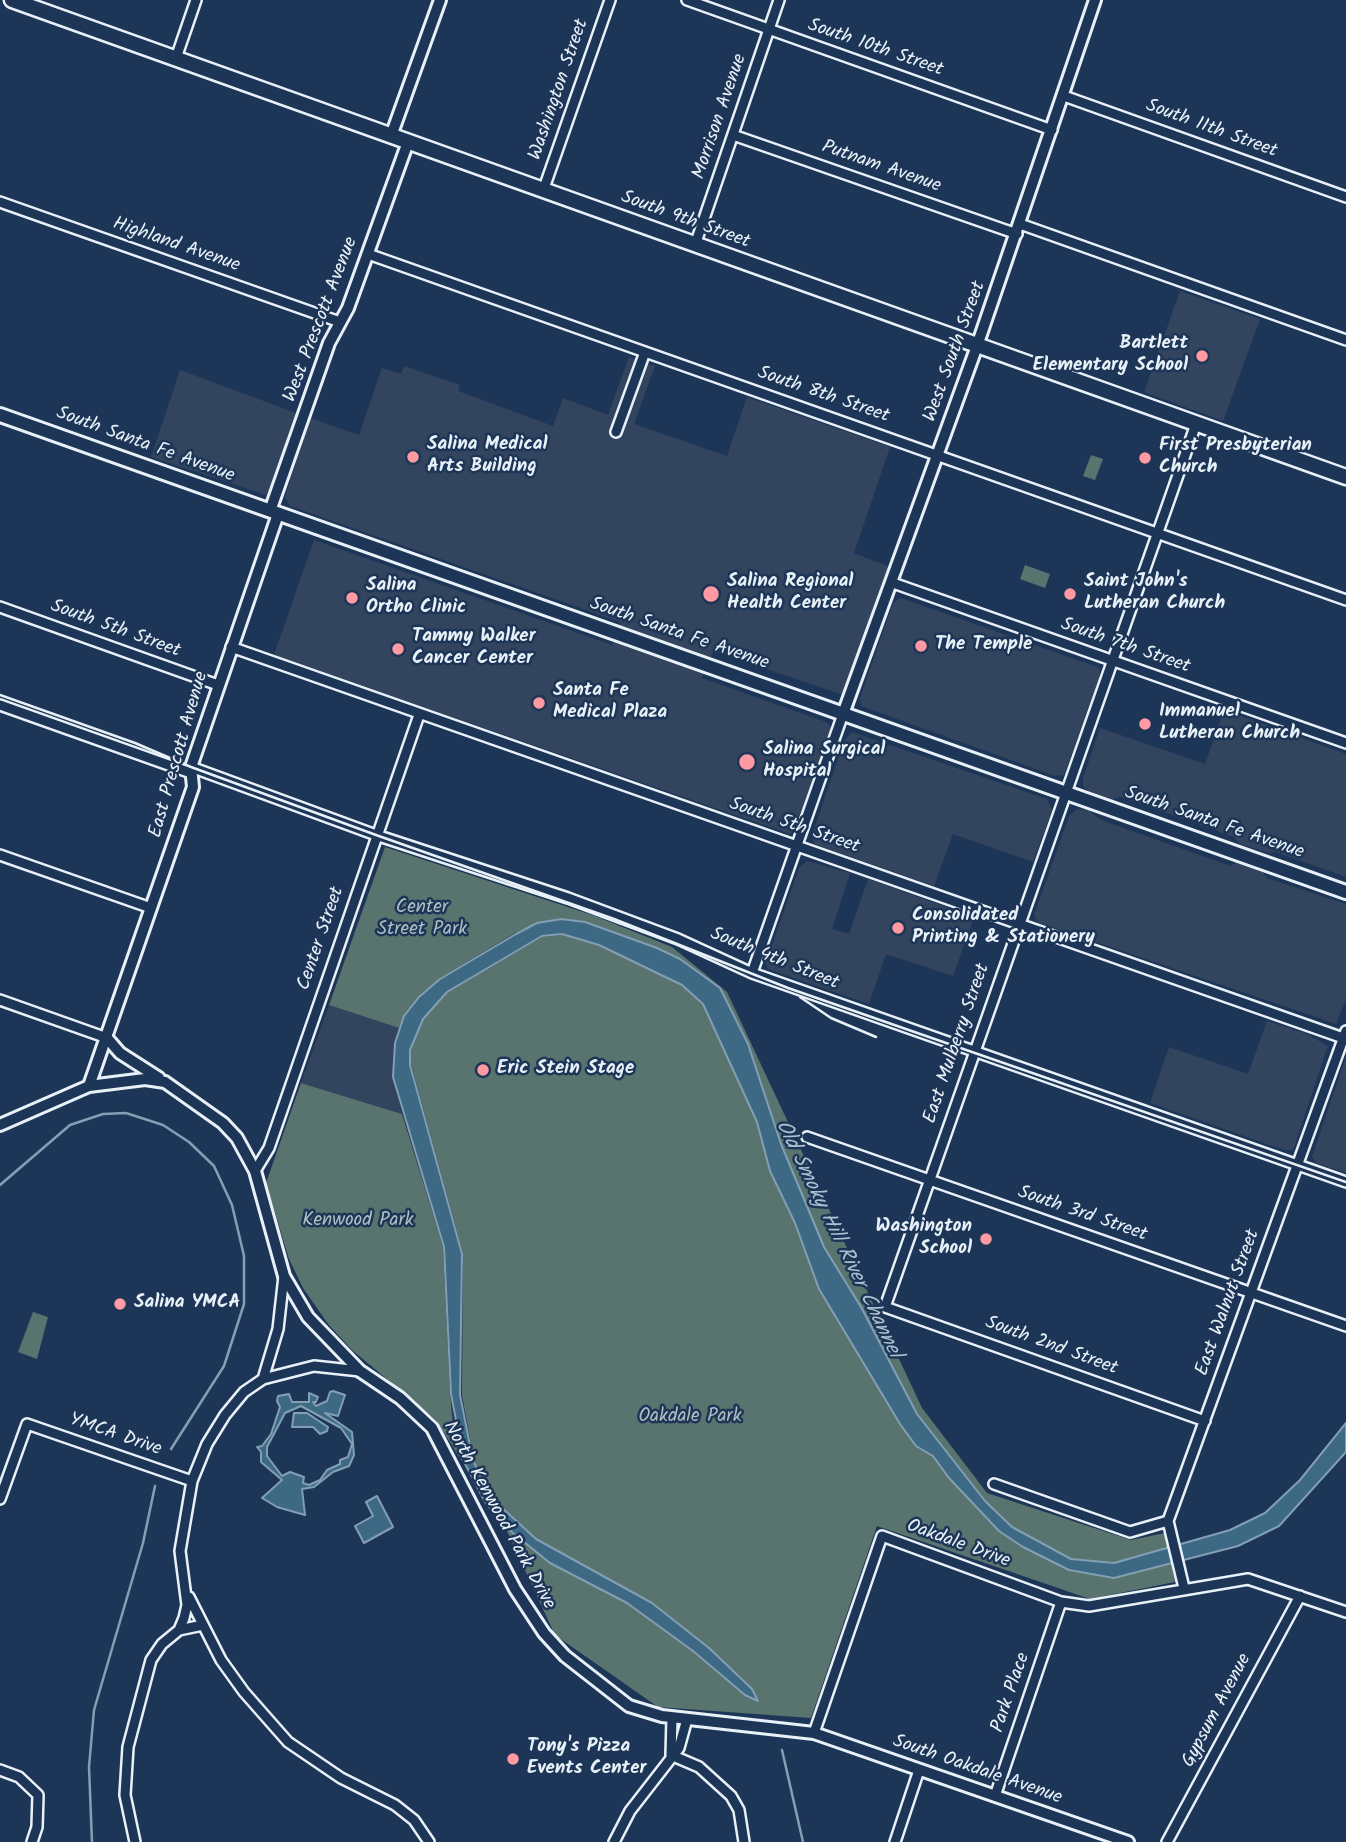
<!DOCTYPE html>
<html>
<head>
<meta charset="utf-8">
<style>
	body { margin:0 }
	canvas { display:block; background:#1d3557 }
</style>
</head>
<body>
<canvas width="1346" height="1842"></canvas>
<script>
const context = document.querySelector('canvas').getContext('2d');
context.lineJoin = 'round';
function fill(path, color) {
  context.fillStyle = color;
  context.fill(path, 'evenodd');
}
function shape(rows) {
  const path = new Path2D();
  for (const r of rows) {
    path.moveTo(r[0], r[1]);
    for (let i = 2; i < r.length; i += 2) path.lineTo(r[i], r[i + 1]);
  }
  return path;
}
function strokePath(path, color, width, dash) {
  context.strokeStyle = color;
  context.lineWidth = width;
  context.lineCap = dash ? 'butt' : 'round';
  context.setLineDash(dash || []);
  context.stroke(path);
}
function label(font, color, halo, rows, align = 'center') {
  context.font = font + ' Kalam,sans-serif';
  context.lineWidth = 5;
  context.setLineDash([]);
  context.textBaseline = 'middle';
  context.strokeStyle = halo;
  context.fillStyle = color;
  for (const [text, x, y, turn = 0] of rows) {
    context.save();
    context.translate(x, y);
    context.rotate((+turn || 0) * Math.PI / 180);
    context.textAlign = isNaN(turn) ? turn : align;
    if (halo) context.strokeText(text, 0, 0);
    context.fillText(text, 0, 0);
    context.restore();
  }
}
fill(shape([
	[1180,291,1260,319,1223,421,1144,392],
	[629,357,655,366,634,424,727,456,747,397,890,447,854,553,890,567,843,695,713,651,702,678,826,722,832,727,798,827,790,834,274,655,314,540,612,645,620,622,290,506,285,497,310,418,359,435,382,368,401,374,404,366,460,385,458,391,553,426,563,398,608,415],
	[180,370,299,414,269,496,151,457],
	[901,598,1100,668,1099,679,1064,775,1055,776,861,706,860,698,893,603],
	[1224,710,1346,754,1346,877,1276,852,1269,853,1240,844,1234,837,1121,797,1112,799,1089,791,1083,786,1083,778,1100,728,1205,764],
	[852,732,1047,799,1052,810,1033,862,953,834,934,886,814,844,812,835,844,741],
	[1077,809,1088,810,1101,820,1231,866,1237,862,1261,870,1267,878,1346,904,1346,999,1336,1024,1037,922,1034,915,1069,816],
	[807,861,850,873,832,929,849,934,868,879,974,917,953,976,886,954,869,1004,768,969,766,962,799,868],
	[329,1005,399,1028,394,1043,393,1077,402,1114,301,1083],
	[1267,1021,1307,1034,1328,1046,1293,1150,1284,1150,1150,1103,1169,1047,1248,1074],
	[1346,1057,1346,1173,1316,1163,1312,1156]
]), '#33445e');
fill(shape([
	[1091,455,1103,459,1095,480,1083,476],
	[1025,565,1050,574,1045,588,1020,579],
	[385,847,595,916,672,947,727,992,922,1408,987,1493,1131,1540,1165,1533,1175,1582,1090,1599,877,1526,811,1718,658,1707,555,1635,474,1460,462,1395,463,1254,411,1064,411,1050,423,1019,448,992,542,937,562,935,584,922,561,918,537,923,515,933,440,978,419,997,404,1016,399,1028,329,1005],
	[301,1083,402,1114,443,1247,450,1394,453,1424,463,1463,436,1420,352,1350,328,1324,303,1288,289,1259,266,1183],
	[33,1312,48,1317,37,1359,18,1352]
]), '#59736f');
const water = shape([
	[561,919,585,922,657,948,680,959,720,988,748,1044,781,1144,824,1247,861,1307,917,1414,985,1501,1012,1527,1071,1559,1114,1563,1230,1530,1265,1513,1300,1480,1346,1423,1346,1452,1279,1526,1238,1546,1114,1578,1069,1570,1023,1547,999,1531,949,1478,933,1456,916,1446,900,1424,819,1289,795,1223,770,1171,757,1122,703,1004,682,985,599,945,562,934,542,936,447,992,423,1019,410,1050,410,1065,462,1254,460,1395,473,1460,486,1489,499,1505,536,1539,652,1603,709,1648,752,1689,758,1701,745,1695,693,1651,627,1603,550,1563,503,1525,485,1502,464,1462,451,1394,444,1247,393,1077,395,1043,404,1016,419,997,440,979,516,934,537,923,561,919],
	[333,1391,345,1395,338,1416,325,1413,352,1432,354,1455,349,1466,333,1472,314,1487,302,1489,305,1515,277,1507,262,1498,282,1480,261,1462,261,1452,257,1447,262,1446,271,1434,280,1407,277,1401,278,1396,289,1394,292,1402,309,1402,309,1393,318,1397,316,1402,313,1402,316,1406,327,1401,330,1392,333,1391],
	[301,1406,341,1428,352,1444,348,1457,340,1460,340,1464,327,1470,320,1480,309,1485,303,1483,304,1477,290,1472,282,1476,267,1456,267,1447,285,1413,301,1406],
	[294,1413,307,1413,328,1427,327,1431,320,1434,313,1427,292,1427,294,1413],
	[377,1496,393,1527,364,1543,355,1526,373,1516,366,1502,377,1496]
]);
fill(water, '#3e6985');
strokePath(water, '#829fb3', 2);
strokePath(shape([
	[0,1185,70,1125,103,1114,126,1113,163,1125,189,1142,214,1166,232,1205,244,1256,244,1304,224,1366,171,1449],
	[782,1750,803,1842],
	[92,1842,89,1767,94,1710,143,1543,155,1486]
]), '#829fb3', 2.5);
const minor = shape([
	[687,0,1052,130],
	[176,58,196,0],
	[1064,96,1346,197],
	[733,135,1017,234],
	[543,191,610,0],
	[0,202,340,322],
	[1020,224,1346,340],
	[695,245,779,0],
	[368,254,1346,600],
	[1196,424,885,1307,1205,1421],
	[616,432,645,352],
	[893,583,1346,743],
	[0,607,218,685],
	[231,647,1346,1039],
	[0,705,191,773],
	[191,767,376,835,568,898,678,939,752,973,1346,1182],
	[0,855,151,908],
	[752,973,843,714],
	[0,1000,107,1038],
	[807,1137,1346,1326],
	[255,1171,269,1148,419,715],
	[263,1379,314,1366,360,1371],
	[994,1484,1130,1532,1168,1521],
	[0,1499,27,1424,192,1481],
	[1184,1588,1168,1521,1346,1031],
	[189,1597,221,1660,244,1692,288,1742,341,1778,395,1805,414,1820,429,1842],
	[179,1630,203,1625],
	[814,1733,882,1536,1061,1602,1089,1606,1248,1579,1346,1612],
	[671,1755,699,1767,731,1796,739,1810,744,1842],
	[671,1755,672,1718],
	[0,1770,19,1777,38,1795,37,1827,32,1842],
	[995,1796,1061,1602],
	[135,1842,125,1795,128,1747,151,1660,162,1644,179,1630,184,1618,187,1605,180,1551,192,1481,207,1444,225,1415,244,1392,263,1379,278,1329,284,1276],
	[614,1842,630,1811,679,1748,687,1719],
	[895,1842,919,1770],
	[1167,1842,1300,1596]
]);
const tertiary = shape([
	[391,136,440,0],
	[270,511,329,343,348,308,408,142],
	[843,714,977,346,1095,0],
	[107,1038,120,1053,159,1078],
	[89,1086,193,787,191,767,278,514],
	[0,1125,89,1086,145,1079,165,1082,223,1123,237,1138,255,1171,284,1276,308,1317,360,1371,400,1398,432,1428,515,1589,544,1633,565,1656,629,1706,662,1716,814,1733,1128,1842]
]);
const secondary = shape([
	[0,415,1346,892]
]);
const primary = shape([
	[12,0,1346,477]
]);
strokePath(minor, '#e8f1f8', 14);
strokePath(tertiary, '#e8f1f8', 16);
strokePath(secondary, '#e8f1f8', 18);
strokePath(primary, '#e8f1f8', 19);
strokePath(minor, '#1d3557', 9);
strokePath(tertiary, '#1d3557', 10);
strokePath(secondary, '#1d3557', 12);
strokePath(primary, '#1d3557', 14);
strokePath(shape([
	[0,695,135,743,191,767,376,835,614,919,788,988,1346,1182],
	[800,997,831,1018,876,1037]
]), '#e8f1f8', 2.5);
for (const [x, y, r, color] of [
	[1202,356,7,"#ff9aa2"],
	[413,457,7,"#ff9aa2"],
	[1145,458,7,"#ff9aa2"],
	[711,594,9,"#ff9aa2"],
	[1070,594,7,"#ff9aa2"],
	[352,598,7,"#ff9aa2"],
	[921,646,7,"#ff9aa2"],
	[398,649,7,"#ff9aa2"],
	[539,703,7,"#ff9aa2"],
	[1145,724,7,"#ff9aa2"],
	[747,762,9,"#ff9aa2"],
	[898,928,7,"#ff9aa2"],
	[483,1070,7,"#ff9aa2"],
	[986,1239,7,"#ff9aa2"],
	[120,1304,7,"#ff9aa2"],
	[513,1759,7,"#ff9aa2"]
]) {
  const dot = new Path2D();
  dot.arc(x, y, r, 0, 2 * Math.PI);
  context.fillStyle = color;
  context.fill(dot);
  strokePath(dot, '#1d3557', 2.5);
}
label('19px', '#e8f1f8', '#1d3557', [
	["South 10th Street",875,49,19],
	["Washington Street",560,90,-71],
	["Morrison Avenue",721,117,-71],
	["South 11th Street",1211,130,20],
	["Putnam Avenue",881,168,19],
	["South 9th Street",685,221,20],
	["Highland Avenue",176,246,19],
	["West Prescott Avenue",322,320,-69],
	["West South Street",956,352,-70],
	["South 8th Street",823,396,19],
	["South Santa Fe Avenue",145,446,20],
	["South 5th Street",115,630,20],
	["South Santa Fe Avenue",679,635,19],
	["South 7th Street",1125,647,19],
	["East Prescott Avenue",180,755,-74],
	["South Santa Fe Avenue",1214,824,19],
	["South 5th Street",794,827,19],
	["Center Street",322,939,-71],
	["South 4th Street",774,960,22],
	["East Mulberry Street",958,1044,-71],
	["South 3rd Street",1082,1215,19],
	["East Walnut Street",1229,1303,-70],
	["South 2nd Street",1051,1347,20],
	["YMCA Drive",115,1436,19],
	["North Kenwood Park Drive",498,1516,61],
	["Oakdale Drive",958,1545,20],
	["Park Place",1012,1693,-71],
	["Gypsum Avenue",1218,1711,-62],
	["South Oakdale Avenue",977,1771,19]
]);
label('bold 19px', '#e8f1f8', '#1d3557', [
	["Bartlett",1188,345,"right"],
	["Elementary School",1188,367,"right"],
	["Salina Medical",427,446],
	["Arts Building",427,468],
	["First Presbyterian",1159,447],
	["Church",1159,469],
	["Salina Regional",727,583],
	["Health Center",727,605],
	["Saint John's",1084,583],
	["Lutheran Church",1084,605],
	["Salina",366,587],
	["Ortho Clinic",366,609],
	["Tammy Walker",412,638],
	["Cancer Center",412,660],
	["The Temple",935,646],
	["Santa Fe",553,692],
	["Medical Plaza",553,714],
	["Immanuel",1159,713],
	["Lutheran Church",1159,735],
	["Salina Surgical",763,751],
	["Hospital",763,773],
	["Consolidated",912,917],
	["Printing & Stationery",912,939],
	["Eric Stein Stage",497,1070],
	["Washington",972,1228,"right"],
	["School",972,1250,"right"],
	["Salina YMCA",134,1304],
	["Tony's Pizza",527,1748],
	["Events Center",527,1770]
], 'left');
label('19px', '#afbfc1', '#1d3557', [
	["Center",422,909],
	["Street Park",422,931],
	["Kenwood Park",358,1222],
	["Oakdale Park",690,1418]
]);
label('italic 21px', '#acc1d0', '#1d3557', [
	["Old Smoky Hill River Channel",837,1240,64]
]);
</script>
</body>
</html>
